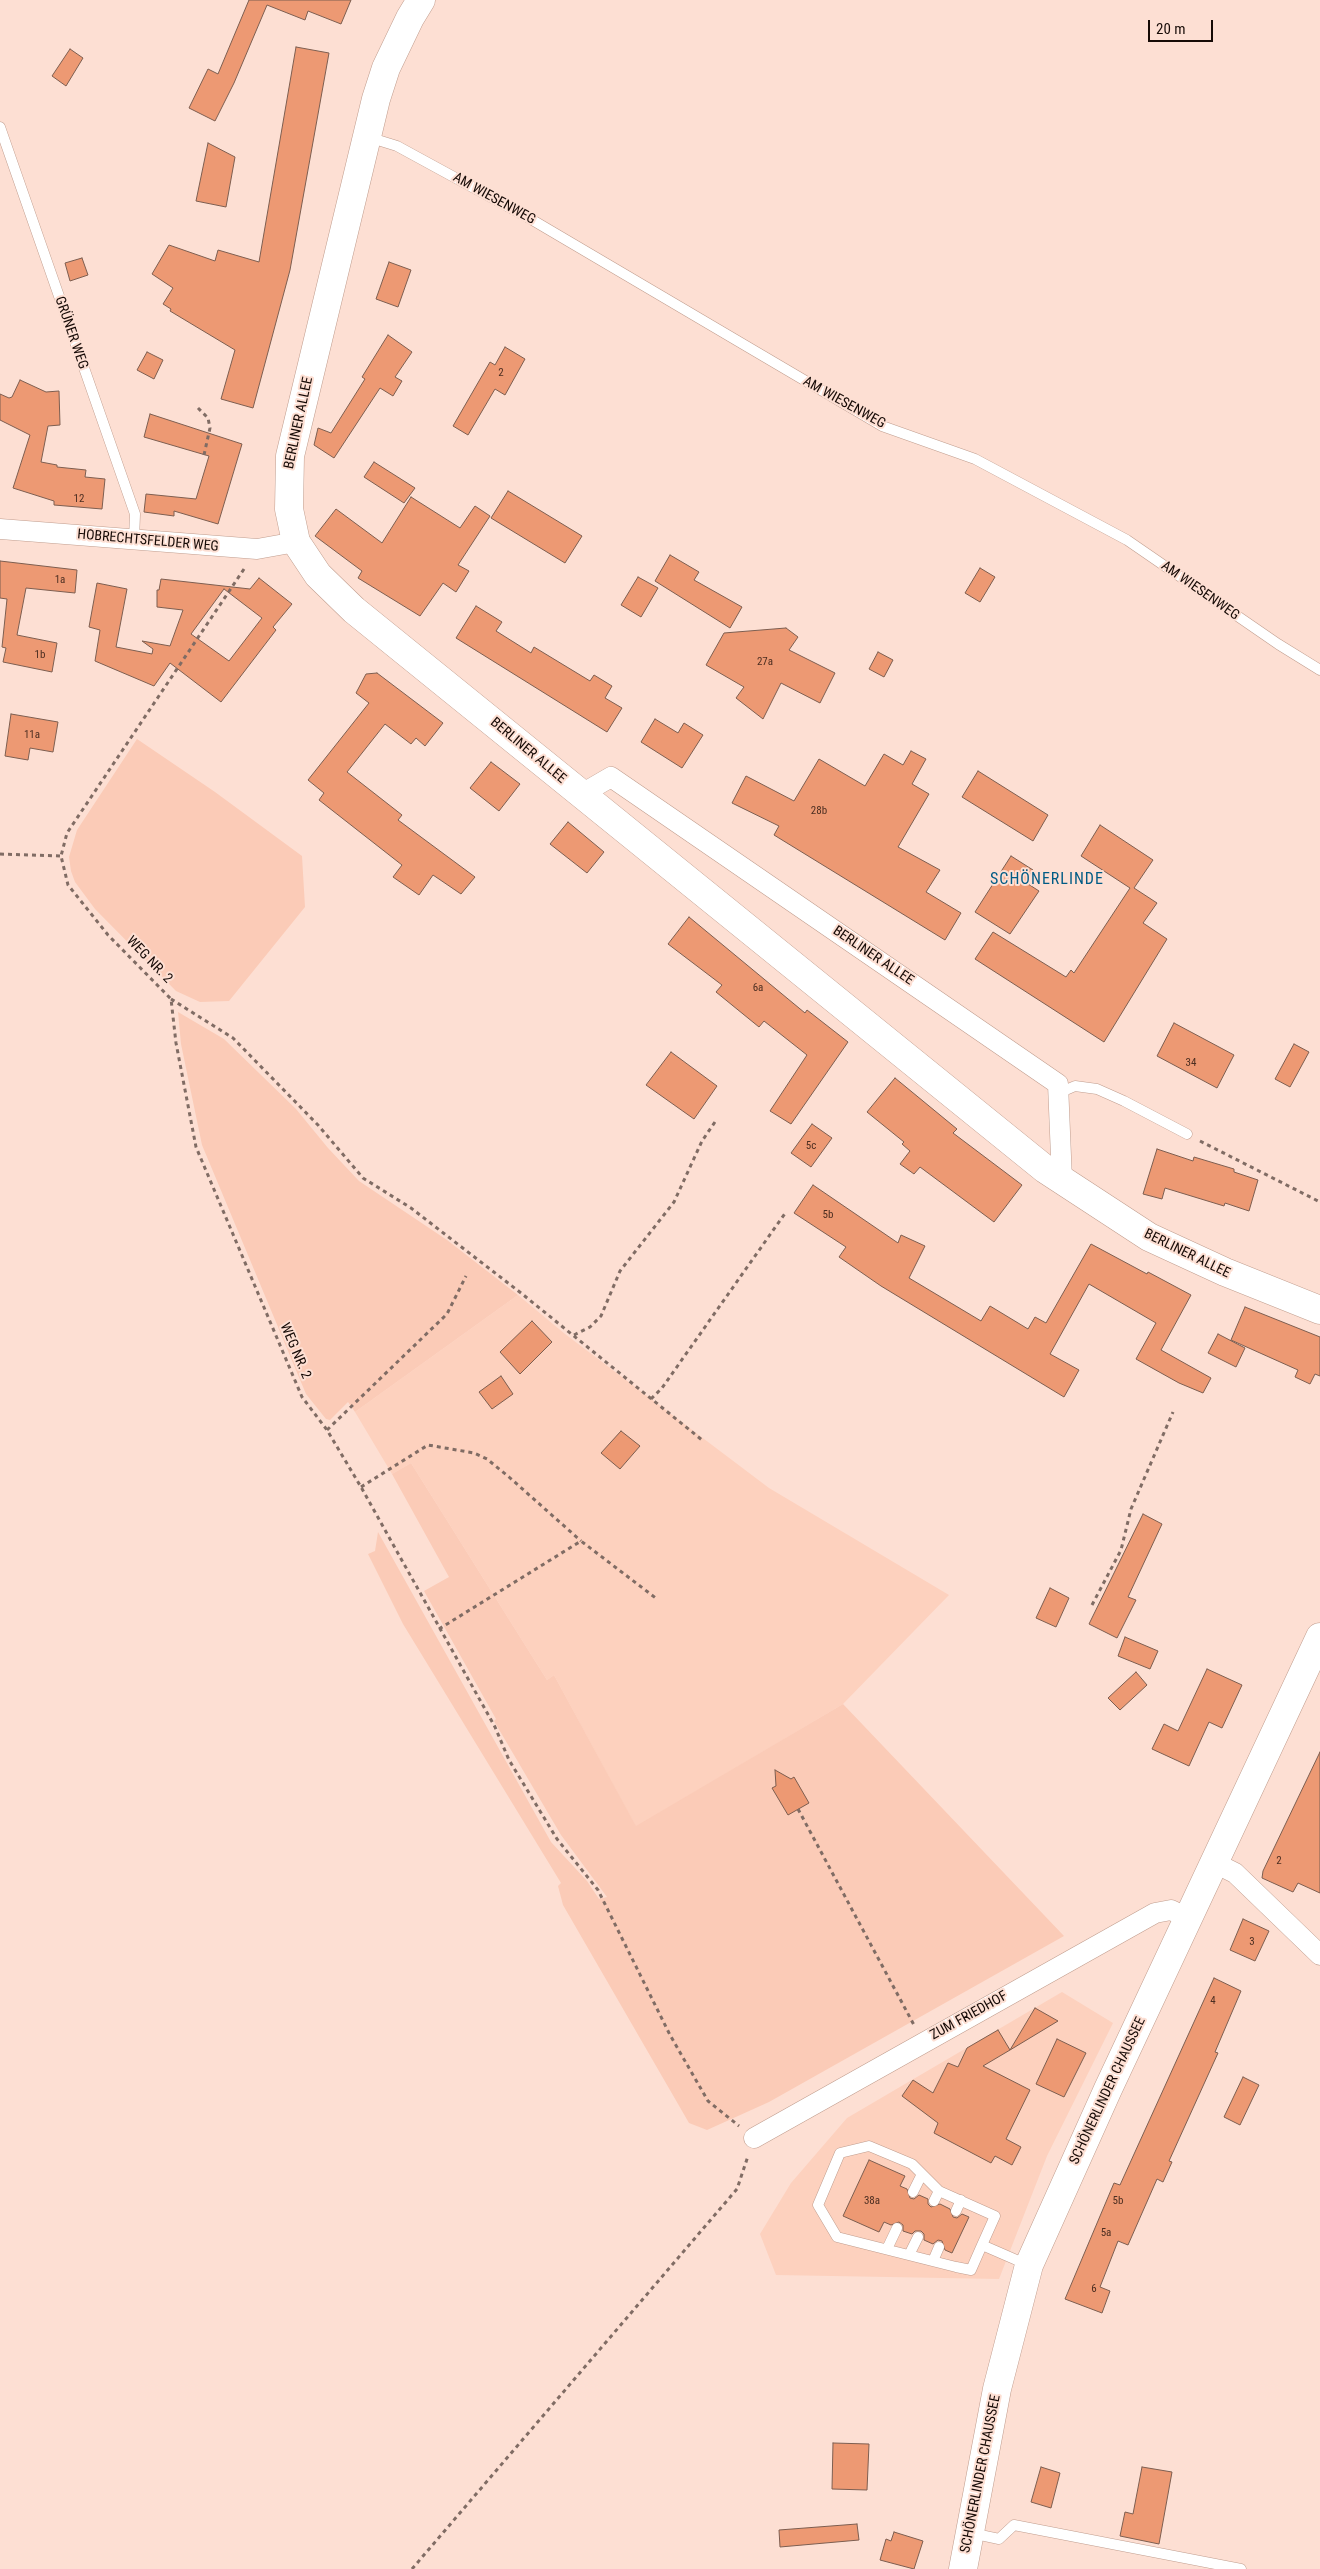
<!DOCTYPE html>
<html>
<head>
<meta charset="utf-8">
<style>
	body { margin:0 }
	#map { position:relative; width:1320px; height:2569px; overflow:hidden; background:#fddfd3; font-family:"Roboto Condensed",sans-serif }
	canvas { display:block }
	.scale { position:absolute; left:1148px; top:20px; width:65px; height:22px; box-sizing:border-box; border:2px solid #160a06; border-top:0; padding-left:6px; font-size:15px; line-height:18px; white-space:nowrap; color:#160a06; -webkit-text-stroke:4px #fddfd3; paint-order:stroke }
</style>
</head>
<body>
<div id="map">
<canvas width="1320" height="2569"></canvas>
<div class="scale">20 m</div>
</div>
<script>
const context = document.querySelector('canvas').getContext('2d');
context.lineJoin = 'round';
function fill(path, color) {
  context.fillStyle = color;
  context.fill(path, 'evenodd');
}
function shape(rows) {
  const path = new Path2D();
  for (const r of rows) {
    path.moveTo(r[0], r[1]);
    for (let i = 2; i < r.length; i += 2) path.lineTo(r[i], r[i + 1]);
  }
  return path;
}
function strokePath(path, color, width, dash) {
  context.strokeStyle = color;
  context.lineWidth = width;
  context.lineCap = dash ? 'butt' : 'round';
  context.setLineDash(dash || []);
  context.stroke(path);
}
function label(font, color, halo, rows, align = 'center') {
  context.font = font + ' "Roboto Condensed",sans-serif';
  context.lineWidth = 4;
  context.setLineDash([]);
  context.textBaseline = 'middle';
  context.strokeStyle = halo;
  context.fillStyle = color;
  for (const [text, x, y, turn = 0] of rows) {
    context.save();
    context.translate(x, y);
    context.rotate((+turn || 0) * Math.PI / 180);
    context.textAlign = isNaN(turn) ? turn : align;
    if (halo) context.strokeText(text, 0, 0);
    context.fillText(text, 0, 0);
    context.restore();
  }
}
fill(shape([
	[518,1295,565,1334,769,1488,949,1595,843,1704,636,1827,554,1675,547,1680,411,1463,392,1474,355,1412],
	[1062,1992,1113,2023,1047,2156,999,2279,776,2275,760,2234,791,2183,847,2118]
]), '#fdd1be');
fill(shape([
	[137,739,215,792,302,856,305,907,229,1001,200,1002,176,991,95,909,75,882,71,871,69,857,77,830],
	[178,1012,224,1039,296,1109,328,1148,359,1181,447,1240,518,1295,355,1412,348,1402,330,1420,326,1419,306,1394,202,1145,181,1044],
	[411,1463,547,1680,554,1675,636,1826,843,1704,1064,1936,769,2102,707,2130,689,2123,563,1905,558,1886,561,1883,403,1624,368,1554,375,1551,378,1532,551,1842,587,1881,599,1899,607,1897,561,1835,494,1721,496,1719,424,1591,449,1577,392,1474]
]), '#fbcbb7');
const building = shape([
	[249,0,351,0,341,24,308,11,305,20,267,5,234,83,215,121,189,108,208,69,218,74,249,0],
	[296,47,329,53,290,270,253,408,221,399,235,350,170,311,171,309,163,304,173,288,152,274,169,245,215,261,218,250,259,262,296,47],
	[70,49,83,58,66,86,52,76,70,49],
	[208,143,235,157,226,207,196,201,208,143],
	[82,258,88,275,70,281,65,263,82,258],
	[389,262,411,270,398,307,376,299,389,262],
	[388,335,412,352,395,377,402,381,393,396,380,388,334,458,314,445,318,428,331,433,365,379,362,377,388,335],
	[505,347,525,359,505,395,495,389,468,435,453,426,490,362,495,365,505,347],
	[147,352,163,360,154,379,137,370,147,352],
	[20,380,46,392,59,391,60,425,48,426,41,462,57,465,57,467,86,470,85,477,105,479,102,509,54,505,54,501,13,488,30,435,0,420,0,394,9,398,12,397,20,380],
	[150,414,242,444,218,524,174,511,174,516,144,512,146,494,196,499,209,456,144,437,150,414],
	[374,462,415,488,404,503,364,477,374,462],
	[508,491,582,536,565,563,491,518,508,491],
	[411,497,460,528,475,506,490,516,458,565,469,571,456,592,443,583,420,616,358,578,362,571,315,536,336,509,382,543,411,497],
	[670,555,699,572,694,580,742,607,730,628,655,581,670,555],
	[0,561,77,570,75,593,26,588,17,635,57,643,52,672,3,662,6,648,2,647,7,599,0,598,0,561],
	[980,568,995,577,980,602,965,593,980,568],
	[638,577,658,588,641,617,621,605,638,577],
	[259,578,292,604,273,627,276,630,221,702,170,663,154,686,95,661,100,630,89,627,97,583,127,589,116,647,152,654,153,649,142,641,170,646,183,610,157,607,157,590,159,590,161,579,250,589,259,578],
	[224,589,262,618,229,661,191,634,224,589],
	[476,606,502,622,496,631,531,653,534,647,590,681,594,675,612,686,605,698,622,708,607,732,456,638,476,606],
	[786,628,798,637,789,650,835,673,820,703,781,683,763,719,736,698,744,687,706,665,724,633,786,628],
	[878,652,893,660,884,677,869,669,878,652],
	[377,673,443,723,425,746,416,738,411,744,385,724,347,772,402,815,398,820,475,877,461,894,433,875,419,895,393,877,402,865,319,800,324,793,308,780,369,703,356,693,366,674,377,673],
	[11,714,58,722,53,752,30,748,28,760,5,756,11,714],
	[655,719,678,733,684,723,703,735,682,768,641,742,655,719],
	[911,751,926,759,912,784,929,794,898,847,940,870,926,892,961,913,945,940,774,835,779,826,732,803,746,776,794,801,819,759,865,786,884,754,903,765,911,751],
	[491,762,520,784,499,811,470,788,491,762],
	[978,771,1048,815,1033,841,962,797,978,771],
	[568,822,604,852,587,873,550,844,568,822],
	[1100,825,1153,860,1134,888,1157,903,1143,923,1167,939,1104,1042,975,959,993,932,1066,977,1071,970,1074,973,1130,888,1081,856,1100,825],
	[1011,856,1033,870,1025,882,1039,891,1010,934,975,912,1011,856],
	[689,917,805,1013,807,1010,848,1042,791,1124,770,1111,807,1055,764,1021,759,1027,716,992,722,985,668,944,689,917],
	[1174,1023,1234,1055,1217,1088,1157,1056,1174,1023],
	[1294,1044,1309,1052,1290,1087,1275,1079,1294,1044],
	[671,1052,717,1086,694,1119,646,1085,671,1052],
	[895,1078,957,1129,953,1133,1022,1185,994,1222,920,1167,914,1174,900,1164,910,1151,902,1144,904,1142,867,1112,895,1078],
	[812,1124,832,1138,811,1167,791,1153,812,1124],
	[1157,1149,1193,1161,1194,1157,1234,1169,1234,1172,1258,1180,1249,1211,1225,1203,1224,1206,1165,1188,1162,1199,1143,1194,1157,1149],
	[813,1185,898,1243,901,1235,925,1246,909,1278,981,1321,990,1306,1028,1329,1035,1317,1046,1323,1091,1244,1147,1274,1148,1272,1191,1295,1161,1350,1211,1378,1203,1393,1179,1383,1136,1359,1156,1323,1089,1284,1050,1354,1079,1370,1064,1397,881,1286,839,1257,846,1247,794,1213,813,1185],
	[1245,1307,1320,1337,1320,1376,1315,1374,1310,1384,1295,1377,1298,1370,1231,1340,1245,1307],
	[532,1321,552,1342,520,1374,500,1352,532,1321],
	[1218,1334,1245,1348,1236,1367,1208,1353,1218,1334],
	[501,1376,513,1394,492,1409,479,1392,501,1376],
	[621,1431,640,1446,620,1469,601,1453,621,1431],
	[1143,1514,1162,1524,1128,1597,1136,1600,1117,1638,1089,1624,1143,1514],
	[1050,1588,1069,1598,1056,1627,1036,1618,1050,1588],
	[1125,1637,1158,1651,1150,1669,1118,1656,1125,1637],
	[1207,1669,1242,1685,1222,1728,1209,1722,1189,1766,1152,1749,1164,1724,1178,1731,1207,1669],
	[1136,1672,1147,1685,1120,1710,1108,1698,1136,1672],
	[1320,1752,1320,1893,1298,1883,1293,1892,1262,1878,1263,1871,1320,1752],
	[775,1770,791,1779,794,1777,809,1803,788,1815,772,1788,776,1786,775,1770],
	[1243,1919,1269,1931,1255,1961,1230,1950,1243,1919],
	[1214,1978,1241,1991,1215,2052,1218,2053,1169,2161,1172,2162,1163,2182,1157,2179,1128,2245,1118,2241,1100,2287,1110,2291,1102,2313,1065,2299,1114,2183,1120,2185,1214,1978],
	[1035,2008,1058,2021,1010,2050,1035,2008],
	[998,2030,1010,2050,983,2066,1030,2090,1006,2139,1021,2147,1012,2165,995,2156,991,2163,934,2133,938,2123,902,2096,913,2080,933,2093,948,2063,958,2067,967,2048,998,2030],
	[1057,2039,1086,2053,1064,2097,1036,2084,1057,2039],
	[1243,2077,1259,2085,1240,2125,1224,2117,1243,2077],
	[869,2160,905,2176,900,2186,907,2189,910,2198,914,2199,919,2195,928,2199,928,2204,931,2207,940,2204,950,2209,953,2217,957,2218,962,2214,969,2217,952,2253,945,2250,942,2241,938,2240,933,2244,924,2240,924,2234,921,2231,915,2231,912,2234,903,2231,903,2225,899,2222,891,2225,884,2222,879,2232,843,2216,869,2160],
	[833,2443,869,2444,867,2490,832,2489,833,2443],
	[1041,2467,1060,2473,1051,2508,1031,2502,1041,2467],
	[1142,2467,1172,2472,1159,2544,1120,2536,1125,2512,1133,2514,1142,2467],
	[857,2524,859,2540,780,2547,779,2530,857,2524],
	[894,2532,923,2541,914,2569,880,2560,886,2539,891,2541,894,2532]
]);
fill(building, '#ed9973');
strokePath(building, '#7d5e50', 1);
const lane = shape([
	[0,127,135,514,134,540],
	[368,137,397,146,529,218,882,426,975,459,1127,540,1278,644,1320,670],
	[1059,1093,1075,1086,1097,1089,1124,1101,1187,1134],
	[913,2192,922,2174],
	[934,2201,939,2191],
	[956,2211,961,2200],
	[982,2245,971,2270,956,2267,837,2237,818,2205,840,2153,869,2146,912,2164,939,2191,995,2216,982,2245,1028,2265],
	[887,2249,897,2228],
	[909,2255,918,2237],
	[933,2261,939,2247],
	[971,2533,999,2539,1014,2525,1241,2569]
]);
const street = shape([
	[0,529,257,549,296,542],
	[580,795,611,777,1058,1084,1062,1181],
	[1215,1863,1235,1873,1320,1955],
	[754,2138,1155,1913,1171,1910,1188,1918]
]);
const secondary = shape([
	[421,0,410,18,386,68,376,99,290,456,289,509,296,542,318,575,354,610,1045,1169,1149,1237,1225,1272,1320,1310],
	[963,2569,997,2389,1029,2265,1108,2089,1320,1637]
]);
strokePath(lane, '#c09d8e', 11);
strokePath(street, '#c09d8e', 21);
strokePath(secondary, '#c09d8e', 29);
strokePath(shape([
	[198,408,208,418,210,428,204,455],
	[244,569,67,833,61,856,68,885,108,935,171,999,176,1043,196,1147,302,1397,327,1430,361,1487,495,1727,509,1760,557,1839,598,1890,670,2035,708,2101,739,2126],
	[0,854,61,856],
	[171,999,233,1038,318,1125,363,1178,411,1208,521,1293,702,1440],
	[1200,1141,1320,1202],
	[574,1335,590,1327,601,1316,620,1271,674,1202,702,1141,717,1119],
	[651,1399,662,1388,786,1212],
	[327,1430,447,1314,466,1276],
	[361,1487,428,1445,474,1453,487,1459,509,1477,581,1541],
	[1092,1605,1121,1550,1131,1509,1173,1412],
	[439,1629,581,1541,657,1599],
	[798,1809,914,2025],
	[412,2569,737,2189,748,2156]
]), '#806c64', 3, [4, 4]);
strokePath(lane, '#fff', 10);
strokePath(street, '#fff', 20);
strokePath(secondary, '#fff', 28);
label('11px', '#4c2e21', null, [
	["2",501,373],
	["12",79,499],
	["1a",60,580],
	["1b",40,655],
	["27a",765,662],
	["11a",32,735],
	["28b",819,811],
	["6a",758,988],
	["34",1191,1063],
	["5c",811,1146],
	["5b",828,1215],
	["2",1279,1861],
	["3",1252,1942],
	["4",1213,2001],
	["38a",872,2201],
	["5b",1118,2201],
	["5a",1106,2233],
	["6",1094,2289]
]);
label('14px', '#160a06', '#fddfd3', [
	["AM WIESENWEG",494,199,29],
	["GRÜNER WEG",71,333,71],
	["AM WIESENWEG",844,403,29],
	["BERLINER ALLEE",299,423,-78],
	["HOBRECHTSFELDER WEG",148,541,5],
	["AM WIESENWEG",1200,591,35],
	["BERLINER ALLEE",528,751,40],
	["BERLINER ALLEE",873,956,34],
	["WEG NR. 2",149,960,46],
	["BERLINER ALLEE",1187,1254,26],
	["WEG NR. 2",295,1351,67],
	["ZUM FRIEDHOF",969,2016,-29],
	["SCHÖNERLINDER CHAUSSEE",1108,2091,-65],
	["SCHÖNERLINDER CHAUSSEE",981,2474,-79]
]);
context.letterSpacing = '1px';
label('16px', '#005b85', '#fddfd3', [
	["SCHÖNERLINDE",1047,880]
]);
context.letterSpacing = '0px';
</script>
</body>
</html>
